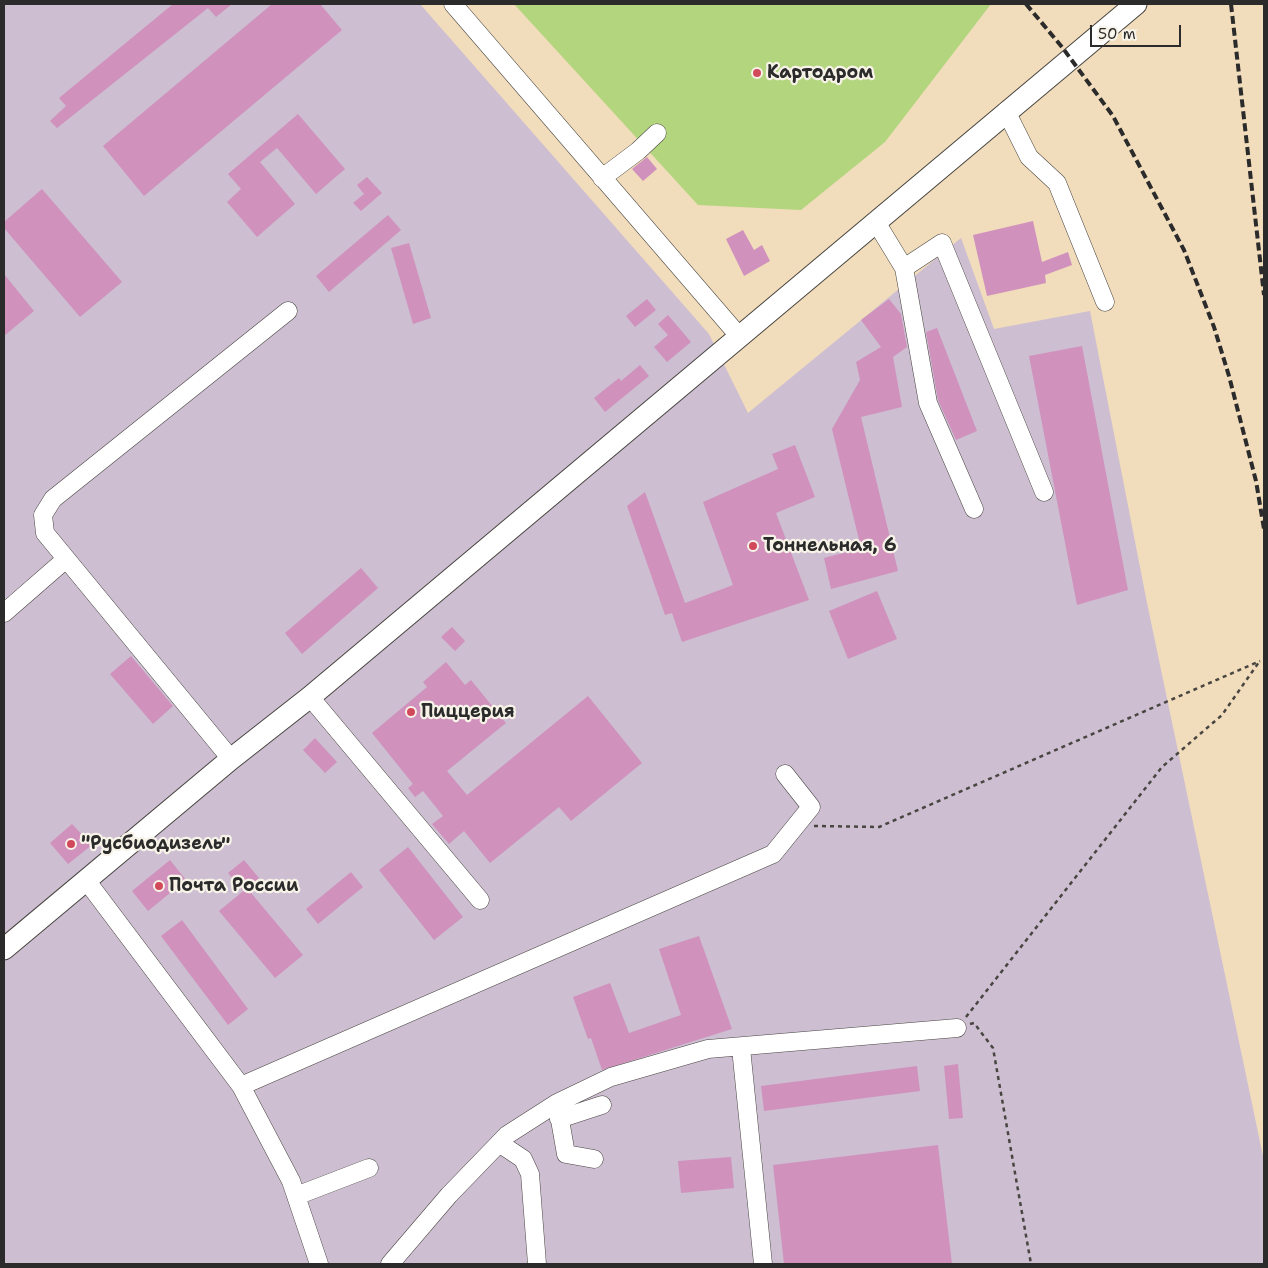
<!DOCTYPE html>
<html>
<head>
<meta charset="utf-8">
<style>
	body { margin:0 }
	#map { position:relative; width:1268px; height:1268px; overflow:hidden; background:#f1dcbb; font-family:"Shantell Sans",sans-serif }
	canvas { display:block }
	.frame { position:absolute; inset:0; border:5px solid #2b2b2b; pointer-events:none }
	.scale { position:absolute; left:1090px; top:25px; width:91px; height:22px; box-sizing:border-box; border:2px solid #2b2b2b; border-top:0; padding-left:6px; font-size:15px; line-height:18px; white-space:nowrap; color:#2b2b2b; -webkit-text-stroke:4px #f7f3e8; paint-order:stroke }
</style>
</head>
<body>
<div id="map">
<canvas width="1268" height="1268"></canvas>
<div class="frame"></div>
<div class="scale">50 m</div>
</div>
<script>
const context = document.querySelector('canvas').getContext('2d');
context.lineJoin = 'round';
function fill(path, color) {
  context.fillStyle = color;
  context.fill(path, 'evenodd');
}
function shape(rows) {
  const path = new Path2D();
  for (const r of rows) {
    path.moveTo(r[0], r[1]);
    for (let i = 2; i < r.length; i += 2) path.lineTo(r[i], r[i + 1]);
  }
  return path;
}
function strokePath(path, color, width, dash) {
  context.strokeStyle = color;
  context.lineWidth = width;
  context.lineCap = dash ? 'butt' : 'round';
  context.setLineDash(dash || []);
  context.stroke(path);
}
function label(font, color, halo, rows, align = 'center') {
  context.font = font + ' "Shantell Sans",sans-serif';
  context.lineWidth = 4.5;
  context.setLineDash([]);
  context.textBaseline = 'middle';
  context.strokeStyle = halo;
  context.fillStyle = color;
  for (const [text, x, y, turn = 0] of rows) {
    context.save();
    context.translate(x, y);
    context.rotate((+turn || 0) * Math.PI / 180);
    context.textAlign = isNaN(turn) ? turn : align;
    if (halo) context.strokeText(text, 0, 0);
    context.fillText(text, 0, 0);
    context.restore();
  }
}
fill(shape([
	[4,4,420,4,709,334,748,413,961,238,994,329,1090,311,1147,603,1264,1161,1264,1264,4,1264]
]), '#cdbed2');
fill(shape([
	[514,4,991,4,885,142,801,210,698,205]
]), '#b2d57e');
fill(shape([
	[173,4,232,4,216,17,208,8,57,128,50,121,66,106,59,98],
	[272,4,320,4,342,30,144,196,103,146],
	[298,114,345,169,316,194,277,148,260,162,295,204,257,237,227,202,241,189,228,174],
	[647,157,657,169,643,181,632,169],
	[367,177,382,193,361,211,353,203,364,194,357,185],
	[42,189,122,282,80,317,4,228,4,222],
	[388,215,401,230,329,292,316,276],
	[1033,221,1042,262,1068,252,1072,265,1045,275,1046,283,987,296,973,235],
	[743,230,754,250,762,245,770,261,744,276,726,239],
	[409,243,431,318,413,324,391,248],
	[4,274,34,311,4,336],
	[647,299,656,310,635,327,626,316],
	[889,299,901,314,907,347,893,357,902,407,861,417,898,571,831,589,824,558,861,548,832,429,860,380,856,362,881,347,861,320],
	[668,315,691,342,667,362,654,347,668,335,658,324],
	[937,328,977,431,956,440,938,400,926,332],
	[1082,346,1128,590,1077,605,1029,356],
	[640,365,649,376,605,412,594,398,619,378,621,381],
	[795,445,815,497,776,513,809,600,682,642,672,613,665,615,627,506,645,492,685,603,733,585,703,502,778,469,772,454],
	[361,568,378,588,302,654,285,633],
	[877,591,897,639,848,659,829,611],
	[452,627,465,641,455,651,441,637],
	[131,656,173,706,153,724,110,674],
	[446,662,465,685,471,680,506,723,447,771,467,795,588,696,642,763,571,821,559,807,490,863,464,831,449,844,432,824,443,816,423,791,415,797,408,788,413,784,372,733,427,687,423,682],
	[315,738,337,762,325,773,303,750],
	[72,824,92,845,68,864,50,843],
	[408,847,463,917,434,940,379,870],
	[170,860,186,880,148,911,132,891],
	[244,860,259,878,243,891,228,873],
	[351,872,363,887,318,924,306,909],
	[247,888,303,955,275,978,219,911],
	[182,920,248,1009,228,1025,161,936],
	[699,936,732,1029,602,1070,591,1038,588,1039,573,997,610,983,629,1033,681,1015,659,949],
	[958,1064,963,1118,949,1119,944,1066],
	[917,1066,920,1091,764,1111,761,1086],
	[938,1145,952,1264,784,1264,773,1165],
	[731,1157,734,1188,681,1193,678,1161]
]), '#d092bd');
const minor = shape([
	[453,4,739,336],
	[1006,111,1029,157,1057,183,1105,302],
	[602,178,638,151,657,133],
	[876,222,904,268,928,403,974,509],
	[904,268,942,243,1044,492],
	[4,613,66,559],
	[310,697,480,900],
	[231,759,45,533,43,515,53,499,288,311],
	[86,880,241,1086,291,1181,319,1264],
	[741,1048,763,1264],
	[241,1086,773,854,811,807,785,774],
	[557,1103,566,1154,594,1159],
	[559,1119,602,1105],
	[499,1143,523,1159,530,1174,537,1264],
	[296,1196,369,1168],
	[390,1264,449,1195,507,1135,557,1103,611,1077,708,1049,957,1028]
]);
const major = shape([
	[4,949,231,759,310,697,1136,4]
]);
strokePath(minor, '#494641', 19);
strokePath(major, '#494641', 23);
strokePath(shape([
	[814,826,879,827,1260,661],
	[966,1017,1162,767,1222,715,1259,662],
	[970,1024,974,1023,993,1048,1031,1264]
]), '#494641', 2.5, [4, 4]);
strokePath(minor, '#fff', 18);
strokePath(major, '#fff', 21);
strokePath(shape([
	[1026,4,1062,47,1113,116,1184,250,1214,327,1229,376,1256,481,1264,529],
	[1231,4,1264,295]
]), '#2b2b2b', 4, [8, 4]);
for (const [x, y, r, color] of [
	[757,73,5,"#d1495b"],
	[753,546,5,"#d1495b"],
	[411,712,5,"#d1495b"],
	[71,844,5,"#d1495b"],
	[159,886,5,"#d1495b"]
]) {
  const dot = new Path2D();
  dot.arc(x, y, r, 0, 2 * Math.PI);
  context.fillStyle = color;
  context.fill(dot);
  strokePath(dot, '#f7f3e8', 2);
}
label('bold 18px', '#2b2b2b', '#f7f3e8', [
	["Картодром",767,73],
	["Тоннельная, 6",763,546],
	["Пиццерия",421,712],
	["\"Русбиодизель\"",81,844],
	["Почта России",169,886]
], 'left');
</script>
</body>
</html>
